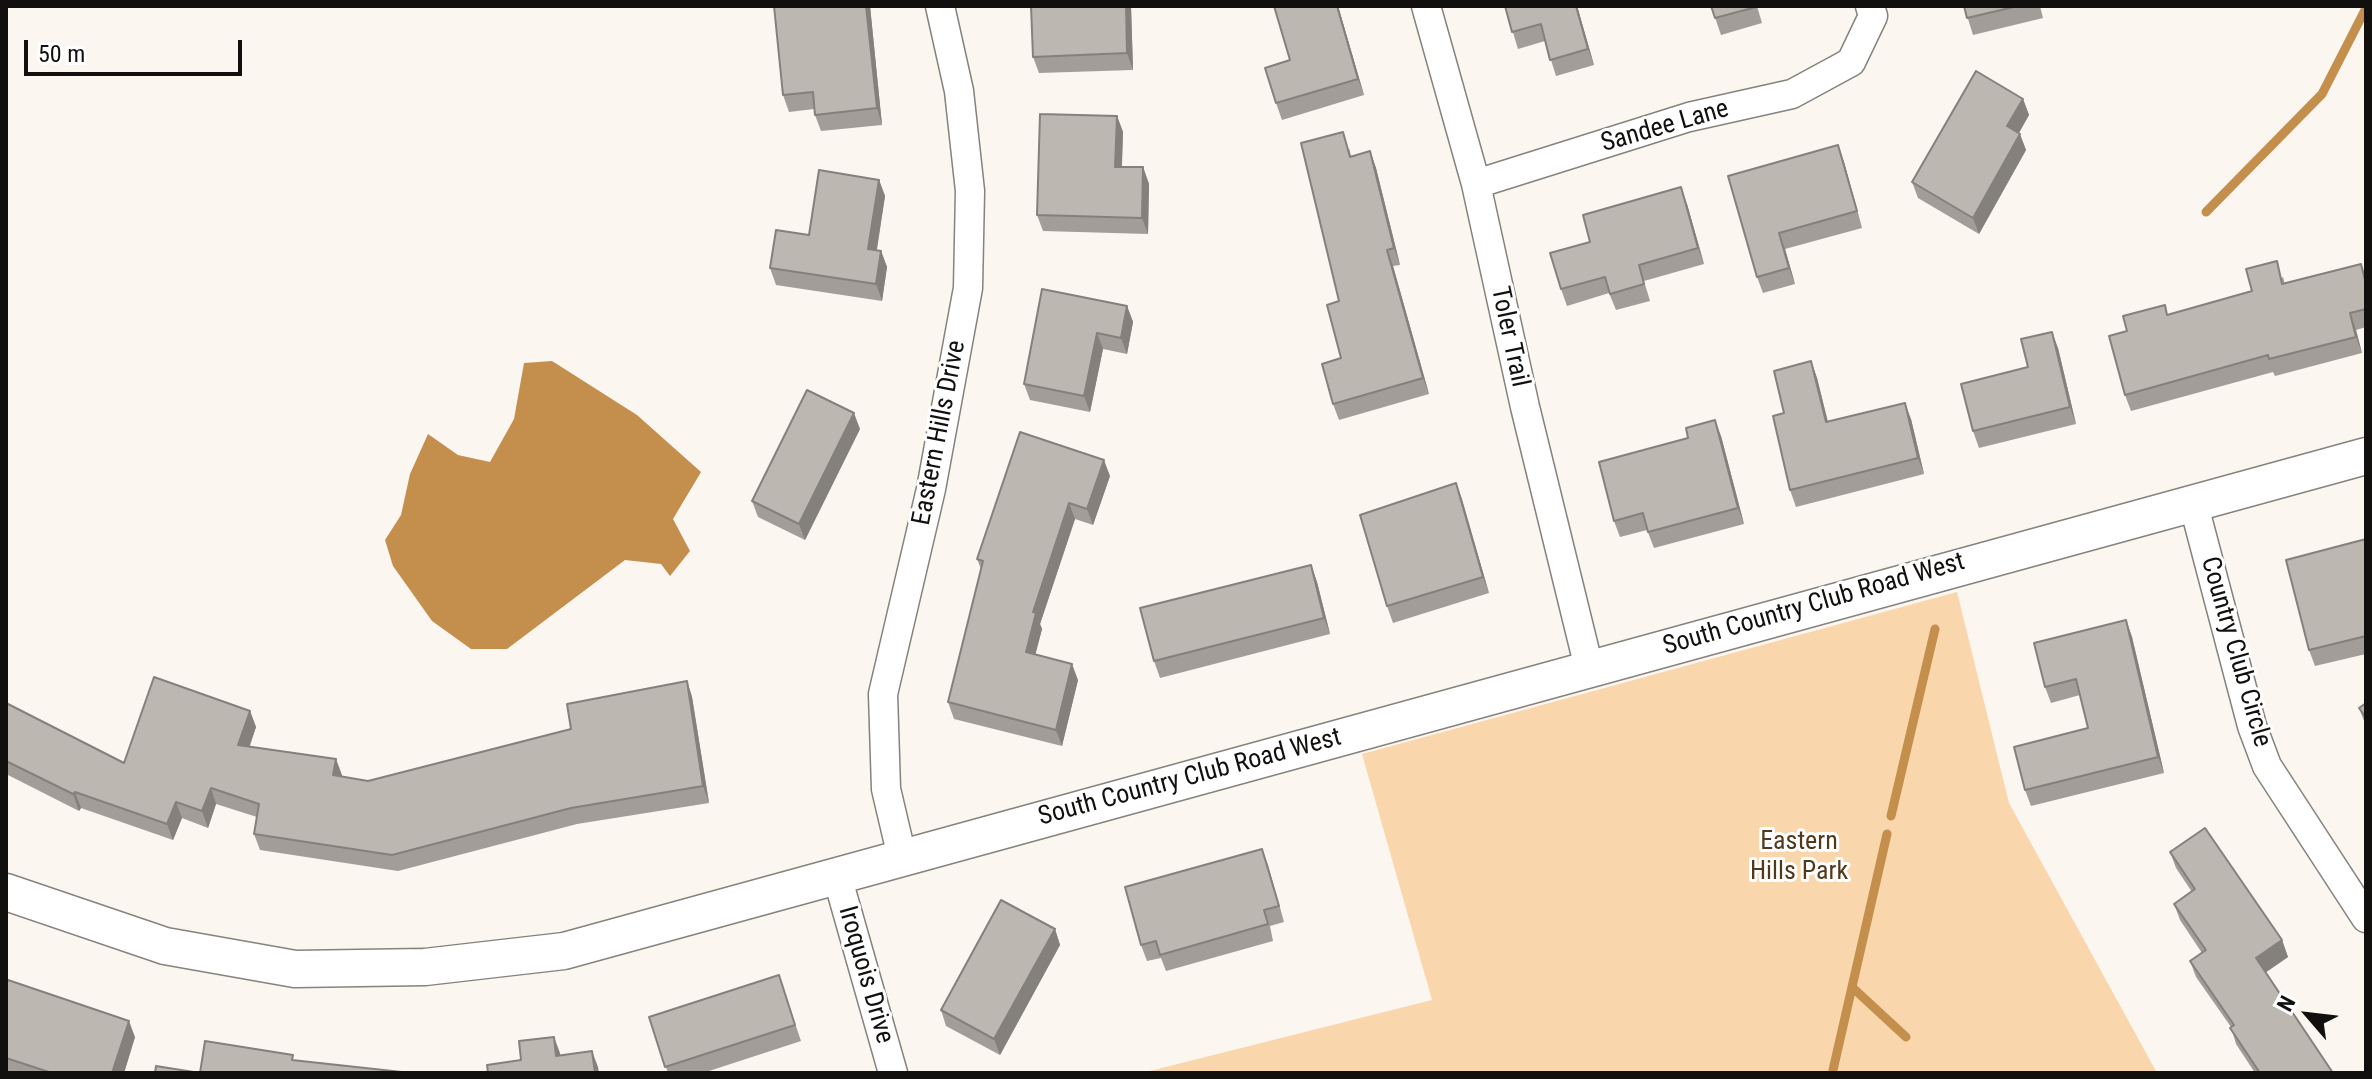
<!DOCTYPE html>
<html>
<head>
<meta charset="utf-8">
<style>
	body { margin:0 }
	#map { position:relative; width:2372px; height:1079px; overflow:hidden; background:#fbf6f0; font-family:"Roboto Condensed",sans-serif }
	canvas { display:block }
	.frame { position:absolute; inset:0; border:8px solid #12100e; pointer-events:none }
	.north { position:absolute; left:2268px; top:975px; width:80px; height:80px; -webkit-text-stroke:6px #fff; paint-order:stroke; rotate:298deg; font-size:22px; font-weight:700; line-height:32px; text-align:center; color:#12100e }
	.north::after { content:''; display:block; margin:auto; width:28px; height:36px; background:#12100e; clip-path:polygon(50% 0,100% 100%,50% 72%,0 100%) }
	.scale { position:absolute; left:24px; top:40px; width:218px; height:36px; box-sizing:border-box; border:4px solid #12100e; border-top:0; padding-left:10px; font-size:24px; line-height:28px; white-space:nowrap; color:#12100e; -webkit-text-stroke:6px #fff; paint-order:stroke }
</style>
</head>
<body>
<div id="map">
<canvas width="2372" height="1079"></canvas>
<div class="frame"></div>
<div class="north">N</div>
<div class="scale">50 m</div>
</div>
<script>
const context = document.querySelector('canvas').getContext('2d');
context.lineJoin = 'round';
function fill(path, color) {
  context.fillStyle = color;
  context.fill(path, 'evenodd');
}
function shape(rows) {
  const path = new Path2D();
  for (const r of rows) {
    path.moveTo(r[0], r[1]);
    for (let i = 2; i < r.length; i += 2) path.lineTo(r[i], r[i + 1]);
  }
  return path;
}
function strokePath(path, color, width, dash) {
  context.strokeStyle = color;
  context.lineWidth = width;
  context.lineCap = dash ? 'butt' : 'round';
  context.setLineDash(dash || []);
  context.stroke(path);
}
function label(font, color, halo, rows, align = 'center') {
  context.font = font + ' "Roboto Condensed",sans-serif';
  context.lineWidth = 6;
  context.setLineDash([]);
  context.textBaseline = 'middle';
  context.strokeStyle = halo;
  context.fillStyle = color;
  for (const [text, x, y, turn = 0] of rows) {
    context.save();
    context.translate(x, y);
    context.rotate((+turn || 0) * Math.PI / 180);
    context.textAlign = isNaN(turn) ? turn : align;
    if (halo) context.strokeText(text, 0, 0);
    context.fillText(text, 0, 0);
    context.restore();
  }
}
fill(shape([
	[1957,592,2009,803,2157,1073,1142,1073,1432,1000,1362,754]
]), '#f9d6ac');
fill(shape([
	[552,361,637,415,701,472,673,519,690,551,670,576,661,564,625,560,507,649,471,649,432,621,393,566,385,540,401,515,410,474,428,434,458,455,490,462,514,419,524,363]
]), '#c48f4c');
strokePath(shape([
	[2206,212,2322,94,2366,8],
	[1891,816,1935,629],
	[1853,988,1906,1037],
	[1833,1070,1887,834]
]), '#c48f4c', 9);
const minor = shape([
	[1426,6,1476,184,1525,407,1589,668],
	[1476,184,1689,117,1792,94,1851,62,1873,16,1870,6],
	[2193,502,2252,726,2267,766,2366,918],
	[902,857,886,789,883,694,931,489,968,288,970,191,959,91,940,6],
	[837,876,893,1073]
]);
const tertiary = shape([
	[6,892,165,946,295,969,425,967,564,951,2366,456]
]);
strokePath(minor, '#86827c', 31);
strokePath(tertiary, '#86827c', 39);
strokePath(minor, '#fff', 28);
strokePath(tertiary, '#fff', 36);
fill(shape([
	[774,6,870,6,882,125,821,131,815,115,814,109,789,112,783,95],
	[1031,6,1131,6,1133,70,1039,73,1033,57],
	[1338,6,1364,95,1282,120,1276,103,1290,60],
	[1505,6,1577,6,1594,65,1556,76,1545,41,1518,49],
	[1711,6,1757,6,1762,23,1721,35],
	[1964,6,2040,6,2043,18,1973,35],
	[2023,99,2029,115,2019,133,2026,150,1979,234,1918,198,1912,182],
	[1117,116,1123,132,1122,167,1143,167,1149,184,1148,234,1043,231,1037,215],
	[1838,145,1844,162,1862,228,1785,249,1795,284,1763,293,1757,277,1728,176],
	[1349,148,1351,156,1370,151,1376,168,1400,265,1393,266,1429,394,1339,420,1333,404,1341,358,1339,301],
	[879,180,885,196,877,250,881,251,887,267,882,301,776,285,770,268,809,235],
	[1687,204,1704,264,1644,281,1650,301,1616,310,1609,293,1567,306,1561,289,1590,242],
	[2361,264,2366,277,2366,327,2356,330,2362,353,2275,376,2273,372,2131,411,2125,395,2127,331,2252,291,2283,277,2285,284],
	[1127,306,1133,322,1127,354,1103,349,1090,412,1030,400,1024,384],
	[2058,348,2076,424,1979,448,1973,431,2028,367],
	[1811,361,1817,378,1828,422,1911,419,1924,474,1796,507,1790,490,1784,413],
	[860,429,805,540,758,517,752,501],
	[1721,436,1744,524,1654,548,1647,530,1620,537,1614,521],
	[1110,476,1093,525,1075,519,1040,624,1042,629,1035,654,1078,680,1062,746,954,719,948,702,981,569,977,559],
	[1456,483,1489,593,1393,623,1387,606],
	[2366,539,2366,654,2315,666,2309,650],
	[1311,565,1317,582,1330,634,1160,678,1154,661],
	[2126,620,2132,637,2164,773,2031,806,2025,790,2088,728,2080,695,2051,703,2045,687],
	[687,681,692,697,709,803,577,824,398,871,260,850,254,834,257,817,216,804,208,828,182,818,173,840,81,808,79,811,6,774,6,703,124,763,250,711,256,727,250,746,342,775,341,777,368,781,571,729],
	[2366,703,2366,726,2359,708],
	[1262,849,1284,922,1270,926,1273,941,1166,971,1161,958,1147,961,1141,945],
	[2170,852,2282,940,2288,957,2266,972,2333,1073,2255,1073,2236,1044,2231,1027,2196,977,2190,961,2202,953,2180,920,2174,904,2192,892,2176,868],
	[1055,929,1060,945,1000,1055,946,1026,941,1010],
	[779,975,801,1041,703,1073,668,1073,649,1017],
	[6,984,135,1037,124,1073,9,1073,6,1072]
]), '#a29d98');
fill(shape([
	[866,6,870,6,882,125,877,108],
	[1126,6,1131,6,1133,70,1127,53],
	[1337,6,1338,6,1364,95,1358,79],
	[1576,6,1577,6,1594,65,1588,49],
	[2023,99,2029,115,2013,143,2007,126],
	[1117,116,1123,132,1121,183,1115,167],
	[2020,134,2026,150,1979,234,1973,218],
	[1838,145,1844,162,1862,228,1857,211],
	[1370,151,1376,168,1400,265,1394,248],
	[1143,167,1149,184,1148,234,1142,218],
	[879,180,885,196,874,266,868,249],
	[1681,187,1687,204,1704,264,1698,248],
	[1779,233,1785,249,1795,284,1789,268],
	[1387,250,1393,266,1429,394,1423,378],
	[881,251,887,267,882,301,876,284],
	[1127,306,1133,322,1127,354,1121,338],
	[2350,313,2356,330,2362,353,2356,337],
	[2052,332,2058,348,2076,424,2070,407],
	[1097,333,1103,349,1090,412,1084,396],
	[1811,361,1817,378,1832,439,1826,422],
	[1905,403,1911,419,1924,474,1918,458],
	[854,413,860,429,805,540,799,524],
	[1715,420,1721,436,1744,524,1738,508],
	[1104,460,1110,476,1093,525,1087,509],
	[1456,483,1462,499,1489,593,1483,577],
	[1069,503,1075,519,1040,624,1042,629,1032,668,1026,652,1033,612],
	[1311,565,1317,582,1330,634,1324,618],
	[2126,620,2132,637,2164,773,2158,757],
	[1072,664,1078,680,1062,746,1056,730],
	[687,681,692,697,709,803,703,786],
	[250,711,256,727,244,761,238,745],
	[336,759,342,775,339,792,333,775],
	[211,788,216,804,208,828,202,811],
	[75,792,81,808,79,811,73,794],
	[176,802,182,818,173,840,167,824],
	[1262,849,1268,865,1284,922,1279,906],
	[1055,929,1060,945,1000,1055,994,1039],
	[2282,940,2288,957,2262,975,2256,958],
	[129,1021,135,1037,124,1073,112,1073],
	[554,1037,560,1053,562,1072,556,1056],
	[592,1051,598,1067,599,1073,595,1073]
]), '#84807c');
const building = shape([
	[774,6,866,6,877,108,815,115,813,92,783,95,774,6],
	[1031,6,1126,6,1127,53,1033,57,1031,6],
	[1274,6,1337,6,1358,79,1276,103,1265,68,1290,60,1274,6],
	[1505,6,1576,6,1588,49,1550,60,1541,24,1512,32,1505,6],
	[1711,6,1756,6,1756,7,1715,18,1711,6],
	[1964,6,2018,6,1967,18,1964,6],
	[1976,71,2023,99,2007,126,2020,134,1973,218,1912,182,1976,71],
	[1040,114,1117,116,1115,167,1143,167,1142,218,1037,215,1040,114],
	[1343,132,1350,157,1370,151,1394,248,1387,250,1423,378,1333,404,1322,364,1341,358,1327,305,1339,301,1301,143,1343,132],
	[1838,145,1857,211,1779,233,1789,268,1757,277,1728,176,1838,145],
	[819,170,879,180,868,249,881,251,876,284,770,268,776,230,809,235,819,170],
	[1681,187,1698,248,1639,265,1644,284,1610,294,1605,277,1561,289,1550,253,1590,242,1583,215,1681,187],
	[2277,261,2282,284,2361,264,2366,284,2366,309,2350,313,2356,337,2269,359,2268,355,2125,395,2109,336,2127,331,2123,316,2165,305,2167,315,2252,291,2246,269,2277,261],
	[1042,289,1127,306,1121,338,1097,333,1084,396,1024,384,1042,289],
	[2052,332,2070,407,1973,431,1961,384,2028,367,2021,339,2052,332],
	[1811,361,1826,422,1905,403,1918,458,1790,490,1773,416,1784,413,1774,371,1811,361],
	[807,390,854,413,799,524,752,501,807,390],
	[1715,420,1738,508,1648,532,1643,513,1614,521,1599,462,1688,438,1686,428,1715,420],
	[1020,432,1104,460,1087,509,1069,503,1033,612,1036,613,1026,652,1072,664,1056,730,948,702,983,561,977,559,1020,432],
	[1456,483,1483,577,1387,606,1360,515,1456,483],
	[2366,539,2366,636,2309,650,2286,560,2366,539],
	[1311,565,1324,618,1154,661,1140,608,1311,565],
	[2126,620,2158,757,2025,790,2014,747,2088,728,2076,679,2045,687,2034,643,2126,620],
	[154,677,250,711,238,745,336,759,333,775,368,781,571,729,567,704,687,681,703,786,571,808,392,855,254,834,259,804,211,788,202,811,176,802,167,824,75,792,73,794,6,761,6,703,124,763,154,677],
	[2366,703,2366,718,2359,708,2366,703],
	[2205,828,2282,940,2256,958,2333,1073,2260,1073,2230,1028,2234,1025,2190,961,2206,950,2174,904,2195,889,2170,852,2205,828],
	[1262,849,1279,906,1264,910,1268,924,1160,955,1156,941,1141,945,1125,887,1262,849],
	[1001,900,1055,929,994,1039,941,1010,1001,900],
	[779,975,795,1025,665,1067,649,1017,779,975],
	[8,980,129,1021,112,1073,52,1073,6,1058,6,984,8,980],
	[554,1037,556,1056,592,1051,595,1073,488,1073,487,1065,521,1060,519,1041,554,1037],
	[205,1041,293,1055,292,1060,411,1073,155,1073,156,1066,200,1073,205,1041]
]);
fill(building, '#bcb7b1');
strokePath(building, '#84807c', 2);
label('26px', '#12100e', '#fff', [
	["Sandee Lane",1665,127,-16],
	["Toler Trail",1509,337,78],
	["Eastern Hills Drive",940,433,-79],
	["South Country Club Road West",1814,605,-16],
	["Country Club Circle",2235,652,74],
	["South Country Club Road West",1190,778,-15],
	["Iroquois Drive",865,975,74]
]);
label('26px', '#51391c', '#fff', [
	["Eastern",1799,842],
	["Hills Park",1799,872]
]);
</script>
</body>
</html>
